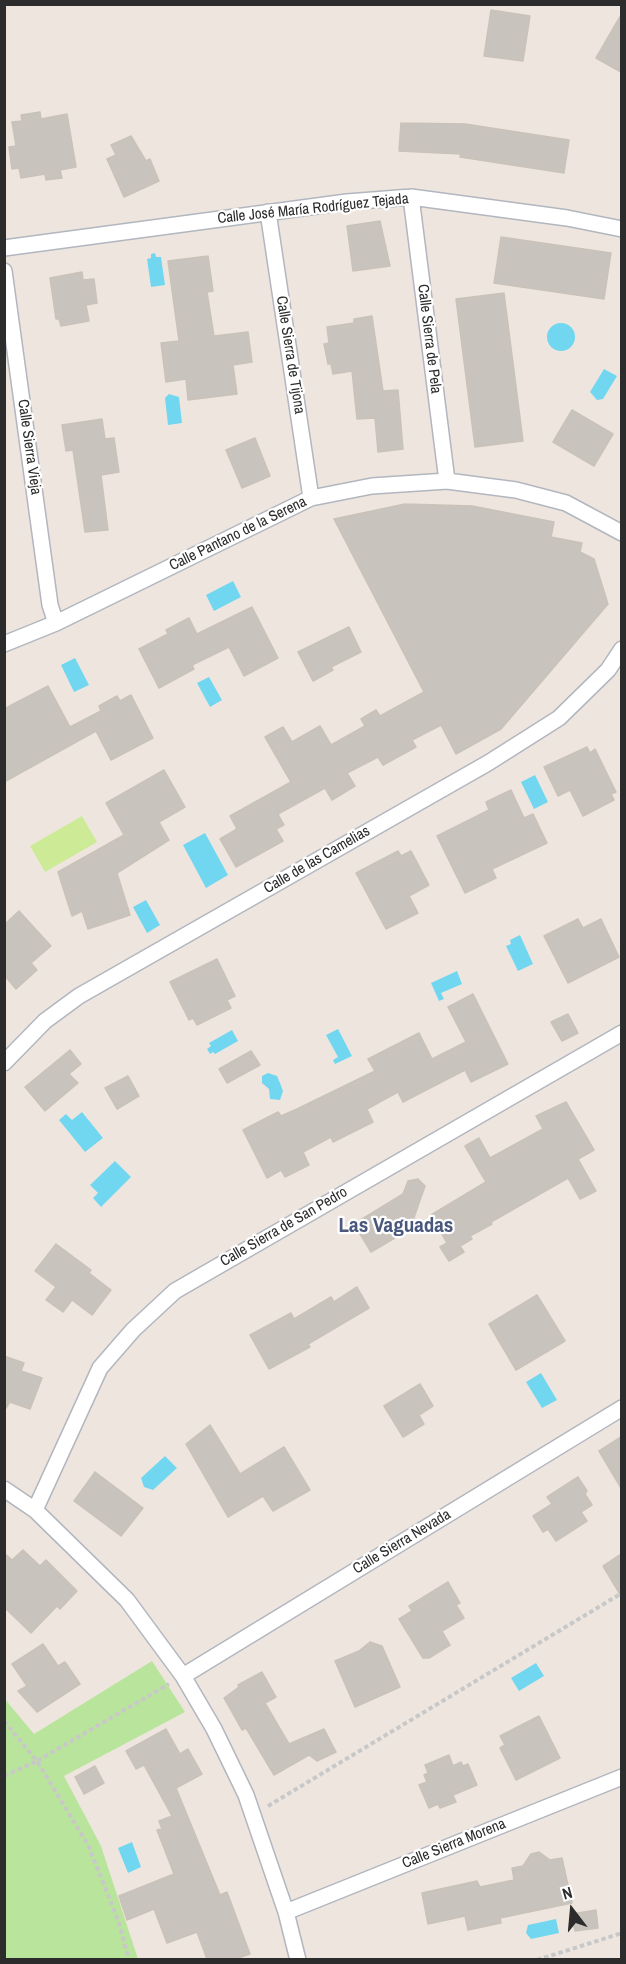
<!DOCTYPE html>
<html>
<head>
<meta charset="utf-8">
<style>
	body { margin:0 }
	#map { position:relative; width:626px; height:1964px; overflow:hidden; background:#eee6de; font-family:"Archivo Narrow",sans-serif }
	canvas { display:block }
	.frame { position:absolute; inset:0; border:6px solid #2c2c2c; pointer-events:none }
	.north { position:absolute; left:542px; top:1880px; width:60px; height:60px; -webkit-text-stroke:4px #fff; paint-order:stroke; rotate:344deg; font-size:16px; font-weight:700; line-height:24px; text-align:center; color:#2c2c2c }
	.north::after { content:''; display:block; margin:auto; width:21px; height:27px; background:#2c2c2c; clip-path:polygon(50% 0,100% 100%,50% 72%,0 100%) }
</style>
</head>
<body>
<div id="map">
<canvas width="626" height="1964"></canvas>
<div class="frame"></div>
<div class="north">N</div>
</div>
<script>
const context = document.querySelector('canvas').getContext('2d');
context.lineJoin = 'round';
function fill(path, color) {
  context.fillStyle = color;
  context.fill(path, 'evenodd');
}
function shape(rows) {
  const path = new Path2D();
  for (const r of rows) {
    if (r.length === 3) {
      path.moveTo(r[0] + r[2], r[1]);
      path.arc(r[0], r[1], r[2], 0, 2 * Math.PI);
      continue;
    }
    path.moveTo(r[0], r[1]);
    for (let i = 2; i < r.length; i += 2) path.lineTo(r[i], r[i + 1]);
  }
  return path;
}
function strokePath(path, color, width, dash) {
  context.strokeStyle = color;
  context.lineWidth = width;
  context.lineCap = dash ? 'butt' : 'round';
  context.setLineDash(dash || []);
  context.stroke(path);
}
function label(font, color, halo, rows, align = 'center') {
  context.font = font + ' "Archivo Narrow",sans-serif';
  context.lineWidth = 4.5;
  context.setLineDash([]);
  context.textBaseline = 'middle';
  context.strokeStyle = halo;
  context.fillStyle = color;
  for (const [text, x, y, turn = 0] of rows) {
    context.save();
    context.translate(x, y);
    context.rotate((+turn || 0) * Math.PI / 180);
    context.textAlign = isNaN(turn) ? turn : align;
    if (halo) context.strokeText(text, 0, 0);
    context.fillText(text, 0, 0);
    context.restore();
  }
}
fill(shape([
	[152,1661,185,1712,64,1776,101,1846,138,1959,5,1959,4,1698,34,1734]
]), '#b9e49b');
fill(shape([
	[82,816,97,842,45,872,30,846]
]), '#cdeb96');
fill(shape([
	[155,253,156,257,161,257,165,285,151,287,147,259,151,258,151,254],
	[561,337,14],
	[604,369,617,376,603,399,597,400,590,392],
	[169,394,179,397,182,423,168,425,165,398],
	[233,581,241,597,214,611,206,595],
	[75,658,89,685,74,692,61,665],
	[209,677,222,700,210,707,197,683],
	[535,775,548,802,534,809,521,782],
	[205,833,228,875,206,888,183,845],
	[146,900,160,925,147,933,133,907],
	[520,935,533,964,518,971,506,946,511,944,510,940],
	[457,971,462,984,441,993,444,999,439,1001,431,983],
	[338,1029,352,1056,335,1064,333,1060,338,1057,326,1035],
	[232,1030,238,1041,215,1054,213,1052,210,1054,207,1049,211,1046,209,1043],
	[268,1073,277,1076,280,1083,283,1091,280,1100,270,1099,269,1089,262,1083,262,1076],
	[82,1112,103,1138,85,1152,59,1120,66,1114,72,1120],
	[115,1161,131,1177,101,1207,93,1198,98,1193,90,1185],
	[541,1373,557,1400,542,1408,526,1382],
	[165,1456,177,1468,153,1490,144,1487,141,1478],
	[536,1663,544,1676,519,1691,511,1678],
	[132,1842,141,1867,128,1873,118,1848],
	[556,1919,559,1933,531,1939,526,1933,528,1925]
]), '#71d7f0');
const building = shape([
	[491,10,530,16,523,61,484,56,491,10],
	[621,15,621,72,596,58,621,15],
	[40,112,41,119,67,114,76,167,60,170,62,178,46,180,45,174,21,178,19,168,12,169,9,147,16,146,12,122,22,121,21,115,40,112],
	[401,123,465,124,569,140,564,173,460,157,461,154,399,151,401,123],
	[131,136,146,161,150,159,159,181,124,197,107,159,116,155,111,145,131,136],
	[380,221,390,266,353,271,347,226,380,221],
	[501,237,611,253,604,299,494,283,501,237],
	[208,256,213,291,207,292,214,336,248,332,252,362,233,365,237,394,188,400,186,379,166,382,161,343,179,341,168,261,208,256],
	[82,272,83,280,94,279,97,303,86,305,89,321,61,326,59,319,56,319,50,278,82,272],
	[504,293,523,441,475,447,456,299,504,293],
	[372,316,383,391,398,390,403,449,378,452,375,418,357,419,352,371,333,374,331,364,328,364,324,344,329,343,327,327,354,323,354,319,372,316],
	[572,410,613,434,594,466,553,442,572,410],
	[102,419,105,439,114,438,119,472,101,475,108,530,85,532,73,450,66,451,62,425,102,419],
	[255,438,270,476,242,488,226,450,255,438],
	[405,504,472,506,554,522,551,537,582,543,580,552,594,559,608,604,501,729,456,754,441,725,412,740,416,747,383,765,378,757,347,773,355,786,332,800,325,788,278,814,284,825,276,829,283,841,236,867,220,839,237,829,230,816,291,782,265,737,283,727,292,742,320,726,331,745,365,726,361,719,376,710,380,716,424,692,334,519,405,504],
	[252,607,278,658,244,676,229,647,192,665,194,669,159,688,139,649,168,634,166,630,189,618,197,634,252,607],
	[349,627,361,652,331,667,333,670,313,681,298,652,349,627],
	[48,686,70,727,101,711,99,706,117,696,120,701,131,695,153,738,111,760,96,731,4,782,4,709,48,686],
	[587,747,590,753,595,749,616,792,611,794,614,800,583,816,570,790,558,796,544,767,587,747],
	[164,770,185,807,159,822,169,840,117,873,130,915,88,929,82,911,72,916,58,872,124,835,106,803,164,770],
	[511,790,524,818,533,814,547,843,492,869,496,878,465,893,437,836,489,810,486,802,511,790],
	[398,851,401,856,411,851,429,885,409,896,418,913,386,929,356,873,398,851],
	[19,911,51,946,31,963,37,970,16,989,4,975,4,925,19,911],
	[578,919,583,928,601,919,619,957,568,983,544,936,578,919],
	[217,959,235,996,227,1000,231,1008,197,1025,193,1018,189,1020,170,982,217,959],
	[473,994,508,1064,471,1082,465,1070,403,1102,398,1092,367,1109,373,1122,333,1142,331,1137,303,1152,309,1165,285,1177,281,1170,267,1178,243,1130,278,1112,281,1116,297,1109,375,1071,368,1059,419,1033,432,1059,466,1042,448,1007,473,994],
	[568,1014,578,1033,562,1041,551,1022,568,1014],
	[70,1050,81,1064,69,1074,78,1083,45,1111,25,1087,70,1050],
	[251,1051,260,1065,227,1083,219,1069,251,1051],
	[128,1076,139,1096,117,1109,105,1088,128,1076],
	[566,1102,594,1150,578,1159,596,1191,580,1199,568,1178,491,1222,492,1224,470,1236,472,1239,460,1246,464,1252,449,1261,440,1247,447,1243,431,1215,486,1182,465,1146,479,1138,490,1158,543,1129,536,1116,566,1102],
	[418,1179,425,1186,410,1229,371,1252,354,1224,403,1194,408,1181,418,1179],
	[56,1244,91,1270,89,1273,111,1290,92,1315,72,1300,63,1312,46,1300,56,1287,35,1271,56,1244],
	[357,1287,369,1308,308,1344,310,1347,269,1369,250,1335,291,1313,294,1319,331,1297,334,1302,357,1287],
	[537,1295,565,1341,516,1370,489,1324,537,1295],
	[4,1356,24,1363,21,1371,42,1378,30,1409,10,1402,4,1411,4,1356],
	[420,1384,433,1406,419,1415,424,1424,403,1437,384,1406,420,1384],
	[210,1425,240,1474,284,1447,310,1490,273,1511,263,1496,228,1517,186,1444,210,1425],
	[621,1437,621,1488,599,1451,621,1437],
	[95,1472,143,1508,121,1536,74,1501,95,1472],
	[578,1477,587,1491,585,1494,592,1505,581,1512,587,1521,556,1541,548,1529,543,1532,533,1516,552,1504,547,1497,578,1477],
	[23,1550,40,1566,46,1560,77,1591,60,1609,57,1606,31,1633,4,1607,4,1553,12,1560,23,1550],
	[621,1554,621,1596,603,1566,621,1554],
	[448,1582,460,1603,456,1605,464,1618,442,1631,450,1645,429,1658,423,1658,399,1619,412,1611,409,1606,448,1582],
	[370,1642,382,1646,400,1687,355,1707,335,1661,359,1651,370,1642],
	[43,1644,58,1666,65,1662,80,1684,37,1712,18,1691,27,1686,12,1664,43,1644],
	[262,1672,276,1697,265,1703,289,1744,324,1729,336,1752,317,1761,309,1755,274,1775,246,1728,242,1730,224,1698,239,1687,238,1685,262,1672],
	[539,1716,560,1758,516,1780,500,1748,505,1745,500,1736,539,1716],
	[166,1729,180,1754,188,1749,202,1774,176,1788,220,1895,227,1892,250,1954,235,1959,207,1959,197,1932,167,1943,154,1909,127,1920,119,1896,174,1874,157,1830,162,1829,159,1821,172,1816,144,1765,136,1769,126,1751,166,1729],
	[449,1755,453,1766,461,1762,463,1766,468,1764,477,1785,453,1795,456,1802,440,1808,438,1804,429,1808,419,1785,427,1782,424,1775,428,1773,425,1765,449,1755],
	[95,1766,104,1783,84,1794,75,1777,95,1766],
	[539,1852,550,1860,562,1858,572,1903,500,1918,501,1923,468,1930,465,1916,428,1924,422,1893,477,1881,480,1887,514,1880,512,1868,523,1866,531,1854,539,1852],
	[596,1910,598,1928,575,1931,572,1914,596,1910]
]);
fill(building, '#c9c3be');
strokePath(building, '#c9c2b8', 1.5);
const minor = shape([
	[411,197,447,481],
	[268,212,311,498],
	[4,248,347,202,411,197,567,218,622,229],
	[4,271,50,605,56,623],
	[4,644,56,623,311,498,372,486,447,481,516,490,566,503,622,533],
	[4,1063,45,1021,79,996,488,763,559,718,608,670,622,649],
	[4,1489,35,1510,127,1600,183,1676,214,1729,246,1795,286,1912,298,1960],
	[35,1510,100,1368,133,1330,175,1291,622,1033],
	[183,1676,622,1408],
	[286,1912,622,1777]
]);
strokePath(minor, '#b2b6bf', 18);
strokePath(shape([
	[4,1721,37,1761,169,1684],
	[4,1776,37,1761,88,1845,118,1920,129,1960],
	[268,1806,622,1593],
	[537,1960,622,1933]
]), '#c8c8c8', 4, [4.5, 3]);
strokePath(minor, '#fff', 15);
label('15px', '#2c2c2c', '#fff', [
	["Calle José María Rodríguez Tejada",313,209,-6],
	["Calle Sierra de Pela",429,339,83],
	["Calle Sierra de Tijona",290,355,81],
	["Calle Sierra Vieja",29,447,82],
	["Calle Pantano de la Serena",238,534,-26],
	["Calle de las Camelias",317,860,-30],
	["Calle Sierra de San Pedro",284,1227,-30],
	["Calle Sierra Nevada",402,1542,-31],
	["Calle Sierra Morena",454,1844,-22]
]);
label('bold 21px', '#4b587d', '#fff', [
	["Las Vaguadas",396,1226]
]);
</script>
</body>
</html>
